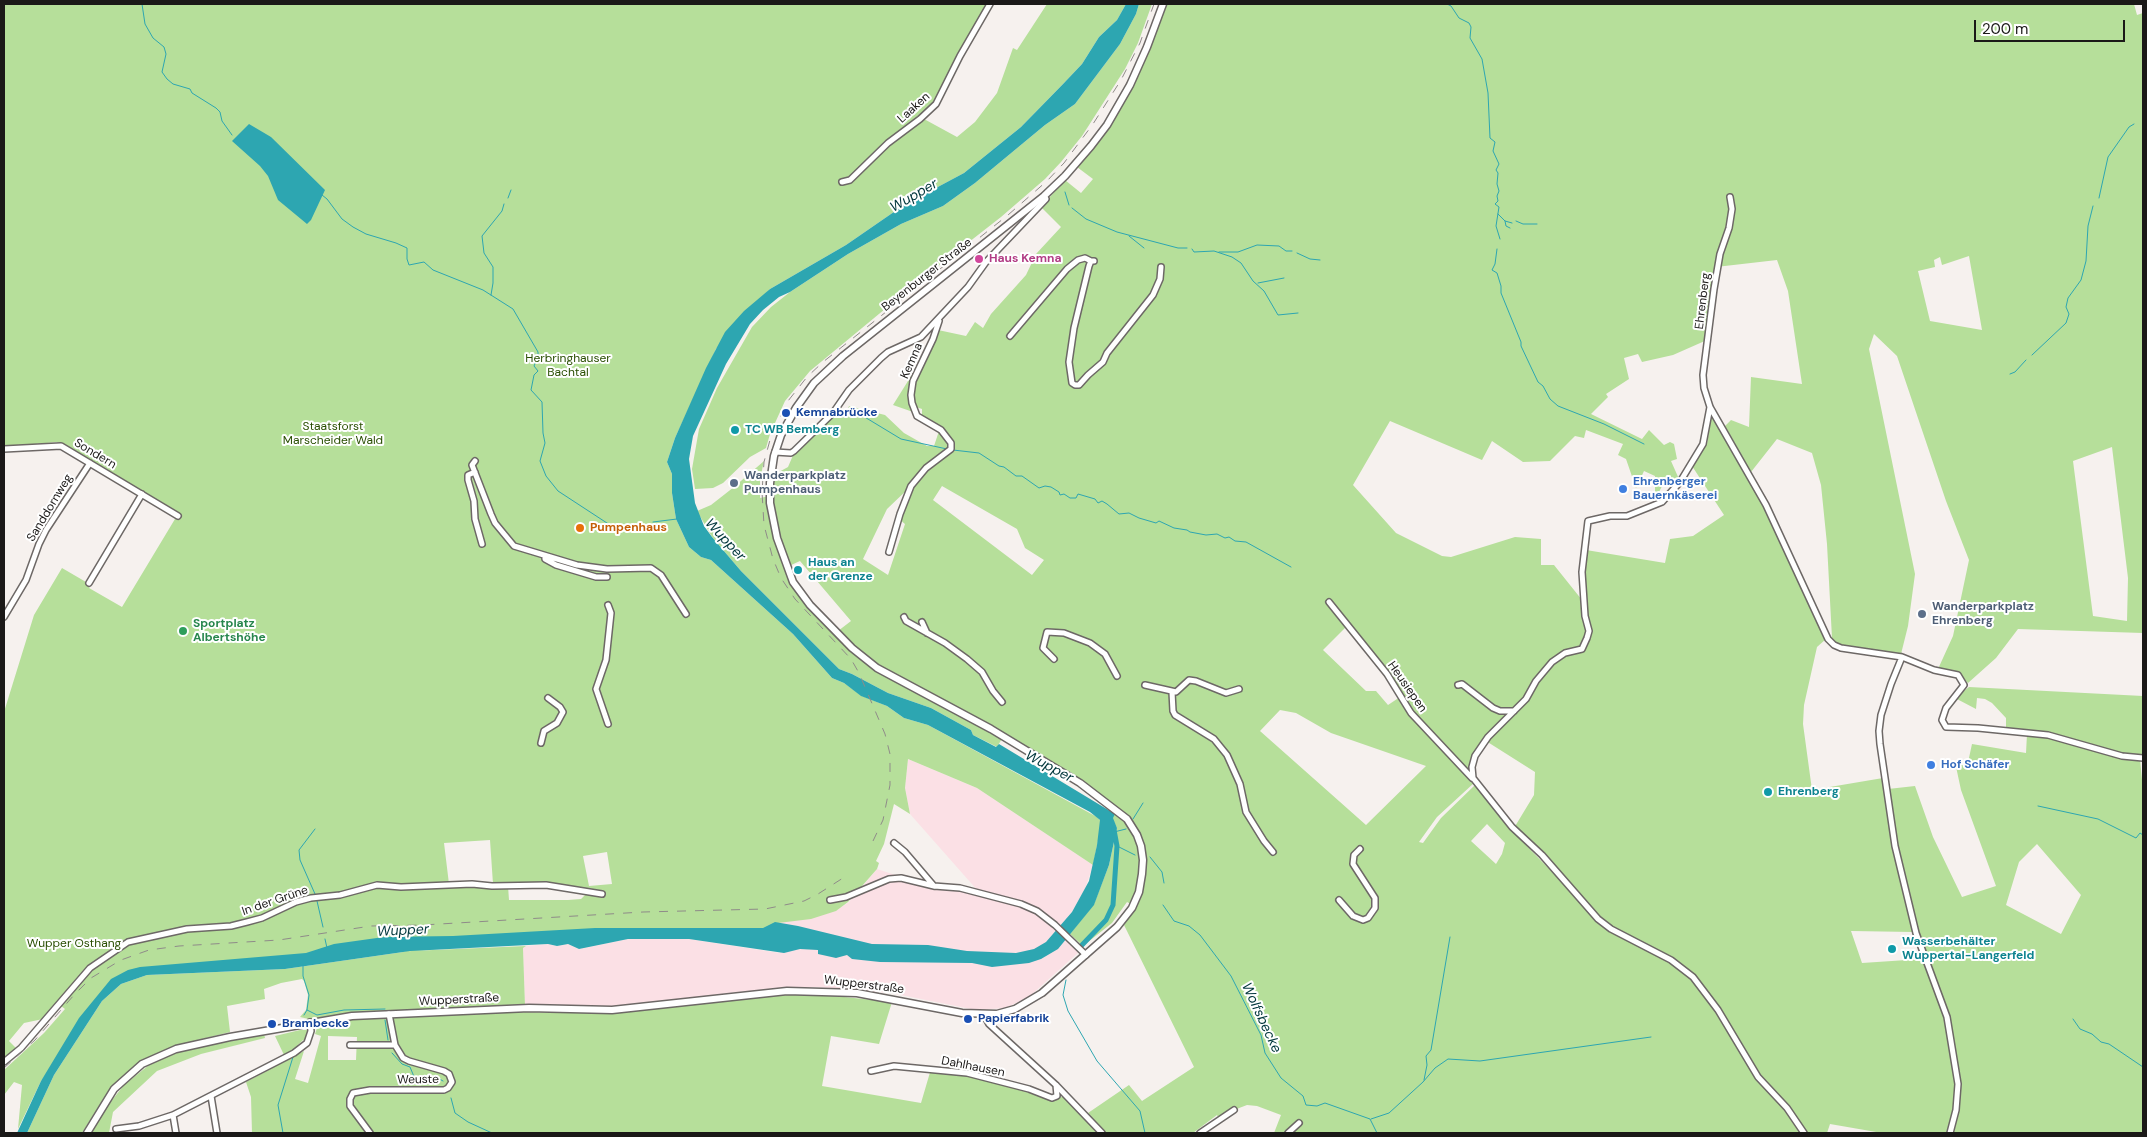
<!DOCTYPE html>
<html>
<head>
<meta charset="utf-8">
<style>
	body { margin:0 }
	#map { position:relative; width:2147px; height:1137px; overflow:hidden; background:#f6f1ee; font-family:"DM Sans",sans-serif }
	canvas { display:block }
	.frame { position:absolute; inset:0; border:5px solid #1b1918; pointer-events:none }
	.scale { position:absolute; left:1974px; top:20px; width:151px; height:22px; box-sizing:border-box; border:2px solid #1b1918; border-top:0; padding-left:6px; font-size:15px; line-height:18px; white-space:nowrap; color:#1b1918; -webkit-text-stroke:4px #fff; paint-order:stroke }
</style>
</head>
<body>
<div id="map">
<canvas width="2147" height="1137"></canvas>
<div class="frame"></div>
<div class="scale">200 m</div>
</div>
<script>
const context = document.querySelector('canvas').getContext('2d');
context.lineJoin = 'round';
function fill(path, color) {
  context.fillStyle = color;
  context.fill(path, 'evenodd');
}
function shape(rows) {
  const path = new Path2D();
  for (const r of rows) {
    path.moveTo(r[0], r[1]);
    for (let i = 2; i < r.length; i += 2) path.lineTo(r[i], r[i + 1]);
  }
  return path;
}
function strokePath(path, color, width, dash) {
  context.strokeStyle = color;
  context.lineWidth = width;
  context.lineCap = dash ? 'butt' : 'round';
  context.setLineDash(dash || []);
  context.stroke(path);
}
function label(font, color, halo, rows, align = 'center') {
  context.font = font + ' "DM Sans",sans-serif';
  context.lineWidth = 4;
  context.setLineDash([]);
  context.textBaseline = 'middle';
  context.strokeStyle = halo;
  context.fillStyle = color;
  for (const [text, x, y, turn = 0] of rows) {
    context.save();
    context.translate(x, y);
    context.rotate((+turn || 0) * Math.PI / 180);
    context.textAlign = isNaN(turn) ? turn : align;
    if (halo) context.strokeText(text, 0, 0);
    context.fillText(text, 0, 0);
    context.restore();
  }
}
fill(shape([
	[908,759,977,788,1093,865,1085,889,1072,912,1057,930,1079,952,1030,996,1006,1008,976,1010,891,993,815,987,738,992,625,1006,525,1006,523,948,526,946,548,944,557,946,568,944,579,949,628,939,689,939,780,953,775,922,835,911,849,902,877,869,935,888,978,891,910,814,905,788]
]), '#fbe0e5');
fill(shape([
	[4,4,991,4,945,87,924,119,957,137,975,122,997,93,1013,48,1017,50,1047,4,1126,4,1117,20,1099,37,1082,64,1064,83,1021,127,964,173,904,205,846,245,770,289,716,349,675,438,667,462,672,474,672,493,676,519,689,547,701,557,711,560,793,634,832,678,844,683,862,696,887,706,904,718,928,725,1097,817,1100,820,1101,826,1093,865,977,788,908,759,905,788,910,814,894,804,884,844,876,861,879,863,877,869,848,902,836,911,811,919,778,923,781,937,699,930,152,970,114,984,41,1081,18,1129,22,1085,14,1082,4,1095,4,1070,44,1033,65,1009,57,1003,43,1019,24,1023,9,1041,18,1050,4,1060,4,712,34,615,62,568,86,582,90,585,89,588,122,607,178,514,62,443,57,442,4,447],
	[490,840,493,884,449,884,444,843],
	[607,852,612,884,589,886,583,856],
	[508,886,529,886,588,892,581,899,568,900,509,900],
	[1139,4,1152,4,1138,43,1125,69,1082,136,1061,162,1045,179,1001,217,914,285,810,371,785,401,770,434,766,448,750,457,723,483,713,488,695,489,692,469,699,429,717,388,752,327,771,307,790,292,848,254,901,224,943,206,975,183,1045,125,1075,104,1120,44,1136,14],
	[1166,4,2134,4,2137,15,2143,13,2143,633,2018,629,1996,658,1968,683,1958,673,1938,669,1953,636,1969,560,1946,501,1897,356,1874,334,1869,349,1915,574,1908,626,1901,654,1841,647,1834,643,1832,638,1827,544,1821,485,1812,453,1777,439,1751,472,1725,426,1731,420,1749,427,1751,377,1802,384,1788,291,1777,260,1716,267,1707,340,1673,355,1642,362,1638,354,1624,358,1629,379,1606,394,1608,397,1591,414,1642,439,1649,430,1664,445,1670,442,1674,444,1677,459,1671,461,1679,479,1676,486,1665,480,1658,494,1655,494,1655,476,1644,471,1636,488,1626,459,1618,455,1623,444,1586,430,1584,438,1575,436,1550,461,1523,462,1492,441,1482,460,1390,421,1353,485,1396,533,1442,556,1451,557,1515,537,1541,539,1541,565,1554,565,1582,600,1586,550,1665,563,1670,539,1693,536,1724,515,1692,466,1707,444,1711,418,1715,418,1786,547,1826,639,1817,647,1804,705,1803,724,1812,790,1883,778,1886,779,1888,789,1915,786,1933,837,1962,897,1996,886,1961,790,1955,762,1967,767,1972,744,2026,753,2027,734,2068,742,2120,757,2140,759,2143,790,2143,1133,1882,1133,1830,1124,1827,1133,1274,1133,1281,1115,1257,1106,1247,1105,1234,1110,1232,1108,1218,1117,1217,1115,1193,1133,1105,1133,1101,1128,1088,1113,1129,1085,1142,1101,1194,1067,1124,925,1136,907,1127,902,1112,923,1083,946,1070,934,1094,904,1109,865,1117,828,1112,818,1115,814,1108,809,1109,803,1003,737,997,747,973,735,971,730,931,708,888,693,852,674,839,669,741,571,712,537,697,511,711,505,734,487,764,461,760,479,760,498,770,496,777,473,788,467,794,453,839,407,847,412,849,406,885,415,904,433,927,446,934,446,939,431,950,446,948,451,939,458,941,459,950,452,953,444,949,438,941,428,921,417,919,414,922,414,922,409,916,407,912,401,912,394,916,383,915,381,938,330,966,336,975,322,983,328,991,314,1026,275,1036,254,1061,227,1041,207,1065,180,1081,193,1093,179,1077,167,1101,137,1132,86],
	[1969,256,1982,330,1930,321,1918,271,1935,267,1934,260,1940,257,1942,265],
	[2112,447,2128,578,2127,621,2093,616,2073,461],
	[942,486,1017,529,1025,548,1044,560,1032,575,933,500],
	[910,487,899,519,905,524,888,575,863,559,887,509],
	[800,561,851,621,838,631,805,596,797,582,789,566],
	[1346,627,1361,641,1388,677,1400,697,1388,705,1376,691,1366,691,1323,650],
	[1518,709,1486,741,1535,772,1534,795,1514,828,1549,858,1563,876,1558,878,1512,831,1475,785,1441,818,1423,843,1419,842,1437,817,1474,783,1471,777,1472,767,1483,742,1494,727],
	[1280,710,1296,713,1331,733,1426,766,1366,825,1260,731],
	[1487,824,1505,843,1502,854,1496,864,1471,841],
	[2037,844,2081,895,2061,934,2006,905,2019,862],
	[1851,931,1913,932,1922,959,1862,963],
	[918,365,912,381,913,412,893,405],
	[1969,687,2143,696,2143,756,2122,754,2052,733,2006,729,2006,718,1992,703,1985,699,1977,698,1976,709,1955,698],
	[526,946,523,948,525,1006,347,1013,313,1020,300,1017,306,1010,308,995,304,981,302,979,281,983,264,989,265,999,227,1006,230,1032,174,1046,152,1056,132,1068,104,1098,82,1133,27,1133,54,1075,102,1001,121,984,147,975,285,969,410,951],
	[816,994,892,1002,879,1044,831,1036,822,1086,921,1103,931,1069,968,1074,1029,1090,1052,1099,1067,1096,1099,1133,252,1133,251,1097,246,1082,304,1051,295,1079,308,1083,321,1036,315,1034,317,1028,333,1022,352,1019,499,1012,613,1013,764,996],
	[328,1036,357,1037,356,1060,328,1060],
	[300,1030,307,1030,308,1032,305,1041,303,1040,298,1045,300,1047,284,1055,275,1036],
	[264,1034,265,1038,201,1054,157,1071,113,1112,109,1133,91,1133,109,1104,124,1085,154,1061,174,1053]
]), '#b6df9a');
fill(shape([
	[1126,4,1139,4,1136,14,1120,44,1075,104,1045,125,975,183,943,206,901,224,848,254,790,292,779,297,763,310,750,324,726,364,693,436,689,459,695,503,704,526,712,537,741,571,839,669,852,674,888,693,931,708,971,730,973,735,996,747,999,744,1115,814,1113,818,1117,828,1109,865,1094,905,1058,949,1041,959,1029,963,992,967,972,963,880,962,852,959,847,955,836,958,818,954,818,950,800,949,784,953,689,939,628,939,579,949,568,944,557,946,548,944,410,951,285,969,147,975,121,984,102,1001,54,1075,27,1133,17,1133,41,1081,79,1018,111,979,128,970,140,967,306,953,334,944,384,937,453,936,595,928,763,928,775,922,798,926,872,944,928,945,967,951,1016,953,1034,949,1046,942,1072,912,1089,881,1097,845,1100,820,1090,812,928,725,904,718,887,706,861,696,844,683,832,678,793,634,711,560,701,557,689,547,676,519,672,493,672,474,667,462,675,438,706,368,725,332,744,311,770,289,846,245,904,205,964,173,1021,127,1064,83,1082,64,1099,37,1117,20],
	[249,124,271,137,325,190,311,220,307,224,278,200,268,176,260,166,232,141]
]), '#2da6b1');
strokePath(shape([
	[142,4,145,24,153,38,164,47,166,54,162,72,167,79,173,84,190,89,192,93,216,108,220,112,222,121,232,135],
	[1447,4,1451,6,1459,18,1469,23,1471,27,1470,38,1482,59,1488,93,1490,138,1495,142,1493,151,1499,164,1496,170,1498,173,1497,184,1499,191,1497,196,1498,201,1495,204,1499,207,1496,226,1500,239],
	[1065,192,1069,205],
	[322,195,327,199,342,219,353,227,366,234,396,243,407,248,407,259,409,265,424,262,433,270,483,290,513,309,538,352,538,357,534,366,538,371,534,375,531,390,542,402,543,433,545,443,540,461,546,476,558,491,610,525,620,529,636,526],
	[508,198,511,190],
	[2099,198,2108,157,2129,127,2134,124],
	[1072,208,1086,219,1117,232,1178,248,1187,248],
	[1498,214,1505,221,1512,223],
	[1505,221,1506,226,1510,228],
	[1516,221,1523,224,1537,224],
	[1129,236,1144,248],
	[1192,249,1194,252,1214,251,1232,257,1241,263,1253,281,1264,291,1278,315,1298,313],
	[1497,249,1495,264,1492,270,1497,273,1501,286,1501,293,1521,342,1521,346,1538,382,1543,386,1550,399,1558,406,1604,424,1644,444],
	[1219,252,1238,252,1257,245,1279,246,1286,251,1292,251],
	[1297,253,1310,259,1320,260],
	[1258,283,1284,278],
	[491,295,493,283,493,267,484,253,482,236,502,211,504,204],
	[2032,355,2066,323,2069,314,2066,307,2068,298,2081,280,2086,261,2088,226,2093,206],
	[2010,374,2015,372,2026,360],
	[858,413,901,439,947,449],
	[953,450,979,453,999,466,1004,467,1016,476,1022,476,1039,488,1045,486,1051,487,1059,492,1060,495,1064,494,1070,498,1076,498,1078,494,1095,499,1098,503,1102,501,1107,504,1119,514,1129,513,1139,518,1156,523,1159,521,1174,528,1187,530,1190,532,1206,535,1217,534,1225,538,1229,537,1235,541,1246,542,1291,567],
	[653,522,677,519],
	[2038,806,2098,819,2136,838,2140,833,2143,835],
	[1133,819,1143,803],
	[1114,832,1126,829],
	[1117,846,1135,855],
	[1150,857,1162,872,1164,883],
	[315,894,300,860,299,850,315,829],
	[317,901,323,927],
	[1163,905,1174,921,1189,926,1200,935,1231,976,1261,1035,1265,1053,1281,1078,1303,1096,1306,1105,1317,1106,1325,1103,1370,1119,1377,1133],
	[325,939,327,948],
	[303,965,303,976,309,995,307,1010,304,1015],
	[1066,980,1063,995,1068,1011,1097,1061,1140,1111,1145,1133],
	[307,1010,317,1015,344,1010,385,1009],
	[2073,1019,2080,1029,2092,1034,2101,1042,2109,1044,2143,1067],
	[385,1020,388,1040],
	[392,1053,402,1064,410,1067,415,1079,420,1081,427,1076,436,1077,443,1081],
	[1424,1080,1427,1065,1426,1056,1431,1050,1450,937],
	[451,1098,455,1113,468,1122,492,1133],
	[1371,1119,1389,1113,1423,1082,1435,1068,1448,1059,1480,1061,1651,1037],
	[283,1133,278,1105,293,1057]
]), '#2da6b1', 1);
strokePath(shape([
	[1082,945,1106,920,1113,905,1117,846,1114,830]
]), '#2da6b1', 5);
const minor = shape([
	[842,182,850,180,888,143,920,119,936,104,960,56,990,4],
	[1730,197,1732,209,1729,228,1720,254,1714,289,1703,375,1704,388,1710,407,1766,505,1828,639,1834,645,1841,648,1902,657,1934,670,1958,675,1964,685,1946,708,1942,720,1946,727,1978,728,2048,735,2122,756,2143,758],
	[1094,261,1091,261,1089,266,1074,328,1069,362,1072,383,1075,385,1079,385,1088,375,1103,362,1107,353,1153,295,1160,279,1161,267],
	[1010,336,1067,269,1078,260,1085,258,1091,261],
	[1710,407,1703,444,1680,482,1662,502,1627,516,1610,516,1588,521,1582,572,1585,616,1589,631,1587,638,1582,649,1565,653,1552,662,1536,681,1526,699,1488,737,1475,756,1472,767,1473,778,1512,827,1542,855,1598,919,1611,929,1671,960,1693,977,1718,1010,1758,1077,1787,1108,1804,1133],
	[4,449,61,446,178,516],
	[775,452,791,453,794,451,833,413,849,390,881,358,888,352,921,337,968,287,986,262,1046,199,1044,196],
	[475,461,472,465,491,514,495,523,514,546,577,565,607,569,651,568,661,575,686,614],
	[475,472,468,475,468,480,474,501,475,519,482,544],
	[889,552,900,514,911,486,926,468,951,449,951,443,941,430,917,416,912,403,911,395,913,381,933,339,939,321],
	[545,556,545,559,556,565,596,577,607,577],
	[89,583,142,494],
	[1329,602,1387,674,1411,713,1472,778],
	[608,605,611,613,606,660,596,689,608,724],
	[4,617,26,580,39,544,46,530,90,463],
	[904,617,906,621,945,643,967,659,982,672,993,691,1002,702],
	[922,622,927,633],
	[1902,657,1891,684,1881,715,1879,731,1880,744,1895,846,1916,933,1947,1017,1958,1084,1956,1110,1950,1133],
	[1054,659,1043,648,1047,632,1064,633,1090,643,1105,654,1117,676],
	[1145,685,1176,692,1189,680,1196,681,1226,693,1239,689],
	[1458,685,1462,684,1493,708,1500,711,1514,711],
	[1172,692,1173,711,1175,715,1214,739,1227,755,1240,784,1246,812,1264,841,1273,852],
	[541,743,544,731,557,723,563,712,560,707,548,698],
	[894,843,905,852,934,886],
	[830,900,846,897,889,879,901,878,934,886,960,888,1021,904,1037,911,1055,925,1086,955],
	[1339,900,1353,916,1363,920,1368,918,1375,908,1375,898,1353,864,1354,855,1360,849],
	[984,1015,989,1024,1056,1085,1102,1133],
	[350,1045,395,1045],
	[4,1062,21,1048,90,968,128,942,187,929,231,926,247,922,262,918,296,902,311,898,340,895,377,885,401,887,472,884,492,886,546,885,602,894],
	[871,1071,894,1066,967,1073,1029,1089,1052,1098,1057,1096,1056,1085],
	[211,1096,217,1133],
	[173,1115,176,1133],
	[116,1129,139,1126,173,1115,294,1053,307,1043,311,1031,310,1022],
	[370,1133,350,1106,350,1099,353,1093,370,1090,444,1090,448,1088,452,1082,449,1074,444,1071,409,1061,403,1058,395,1045,389,1014],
	[1200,1133,1234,1110],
	[1288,1133,1299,1123]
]);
const major = shape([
	[87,1133,114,1089,142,1064,176,1049,230,1037,352,1016,529,1008,612,1010,787,991,857,993,962,1013,997,1014,1015,1009,1042,993,1117,927,1132,908,1139,892,1142,874,1143,860,1141,846,1137,835,1127,819,1080,783,991,729,877,668,852,648,810,605,793,582,777,538,770,503,770,483,774,456,781,435,796,408,814,383,843,356,1044,196,1065,176,1091,146,1107,125,1130,85,1147,47,1163,4]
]);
strokePath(minor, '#6d6866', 8);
strokePath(major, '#6d6866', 9);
strokePath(minor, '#fff', 5);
strokePath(major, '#fff', 6);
strokePath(shape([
	[873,841,883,820,890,785,890,754,885,734,859,673,851,659,795,599,781,578,773,559,764,525,762,492,764,462,770,440,788,401,807,377,823,362,1008,215,1047,181,1064,163,1093,124,1121,80,1140,43,1154,4],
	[4,1068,35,1040,74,995,91,978,121,960,149,950,179,946,279,940,371,926,423,925,643,912,765,909,804,901,818,894,843,878]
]), '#8f8b89', 1, [9, 9]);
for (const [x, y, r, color] of [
	[979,259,5,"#d1479c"],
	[786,413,5,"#1a4fb4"],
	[735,430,5,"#0f9aa8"],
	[734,483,5,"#5c6f8a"],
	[1623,489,5,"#3f7fe0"],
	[580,528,5,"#e8710a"],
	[798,570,5,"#0f9aa8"],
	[1922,614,5,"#5c6f8a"],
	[183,631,5,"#2e9e5b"],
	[1931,765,5,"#3f7fe0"],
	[1768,792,5,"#0f9aa8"],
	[1892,949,5,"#0f9aa8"],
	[968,1019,5,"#1a4fb4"],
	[272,1024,5,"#1a4fb4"]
]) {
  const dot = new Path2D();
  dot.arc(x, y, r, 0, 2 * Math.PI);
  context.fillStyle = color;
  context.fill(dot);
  strokePath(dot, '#fff', 2);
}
label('12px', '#1b1918', '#fff', [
	["Laaken",914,108,-42],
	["Beyenburger Straße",927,275,-38],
	["Ehrenberg",1703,301,-83],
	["Kemna",912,361,-66],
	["Sondern",95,454,31],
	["Sanddornweg",50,508,-59],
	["Heusiepen",1407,687,55],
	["In der Grüne",275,901,-19],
	["Wupperstraße",864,985,7],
	["Wupperstraße",459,1000,-3],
	["Dahlhausen",973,1067,11],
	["Weuste",418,1080,-1]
]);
label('bold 12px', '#b23c85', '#fff', [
	["Haus Kemna",989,259]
], 'left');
label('12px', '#294e02', '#fff', [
	["Herbringhauser",568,359],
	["Bachtal",568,373],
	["Staatsforst",333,427],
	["Marscheider Wald",333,441],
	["Wupper Osthang",74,944]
]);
label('bold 12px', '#164399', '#fff', [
	["Kemnabrücke",796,413],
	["Papierfabrik",978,1019],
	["Brambecke",282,1024]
], 'left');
label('bold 12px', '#0d838f', '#fff', [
	["TC WB Bemberg",745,430],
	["Haus an",808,563],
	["der Grenze",808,577],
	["Ehrenberg",1778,792],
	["Wasserbehälter",1902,942],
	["Wuppertal-Langerfeld",1902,956]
], 'left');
label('bold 12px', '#4e5e75', '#fff', [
	["Wanderparkplatz",744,476],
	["Pumpenhaus",744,490],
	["Wanderparkplatz",1932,607],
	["Ehrenberg",1932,621]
], 'left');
label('bold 12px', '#366cbe', '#fff', [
	["Ehrenberger",1633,482],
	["Bauernkäserei",1633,496],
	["Hof Schäfer",1941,765]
], 'left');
label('bold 12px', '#c56008', '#fff', [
	["Pumpenhaus",590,528]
], 'left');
label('bold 12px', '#27864d', '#fff', [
	["Sportplatz",193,624],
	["Albertshöhe",193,638]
], 'left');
label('italic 14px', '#00363b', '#fff', [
	["Wupper",914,196,-30],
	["Wupper",725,540,47],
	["Wupper",1049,767,28],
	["Wupper",403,931,-3],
	["Wolfsbecke",1261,1018,65]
]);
</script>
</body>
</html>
